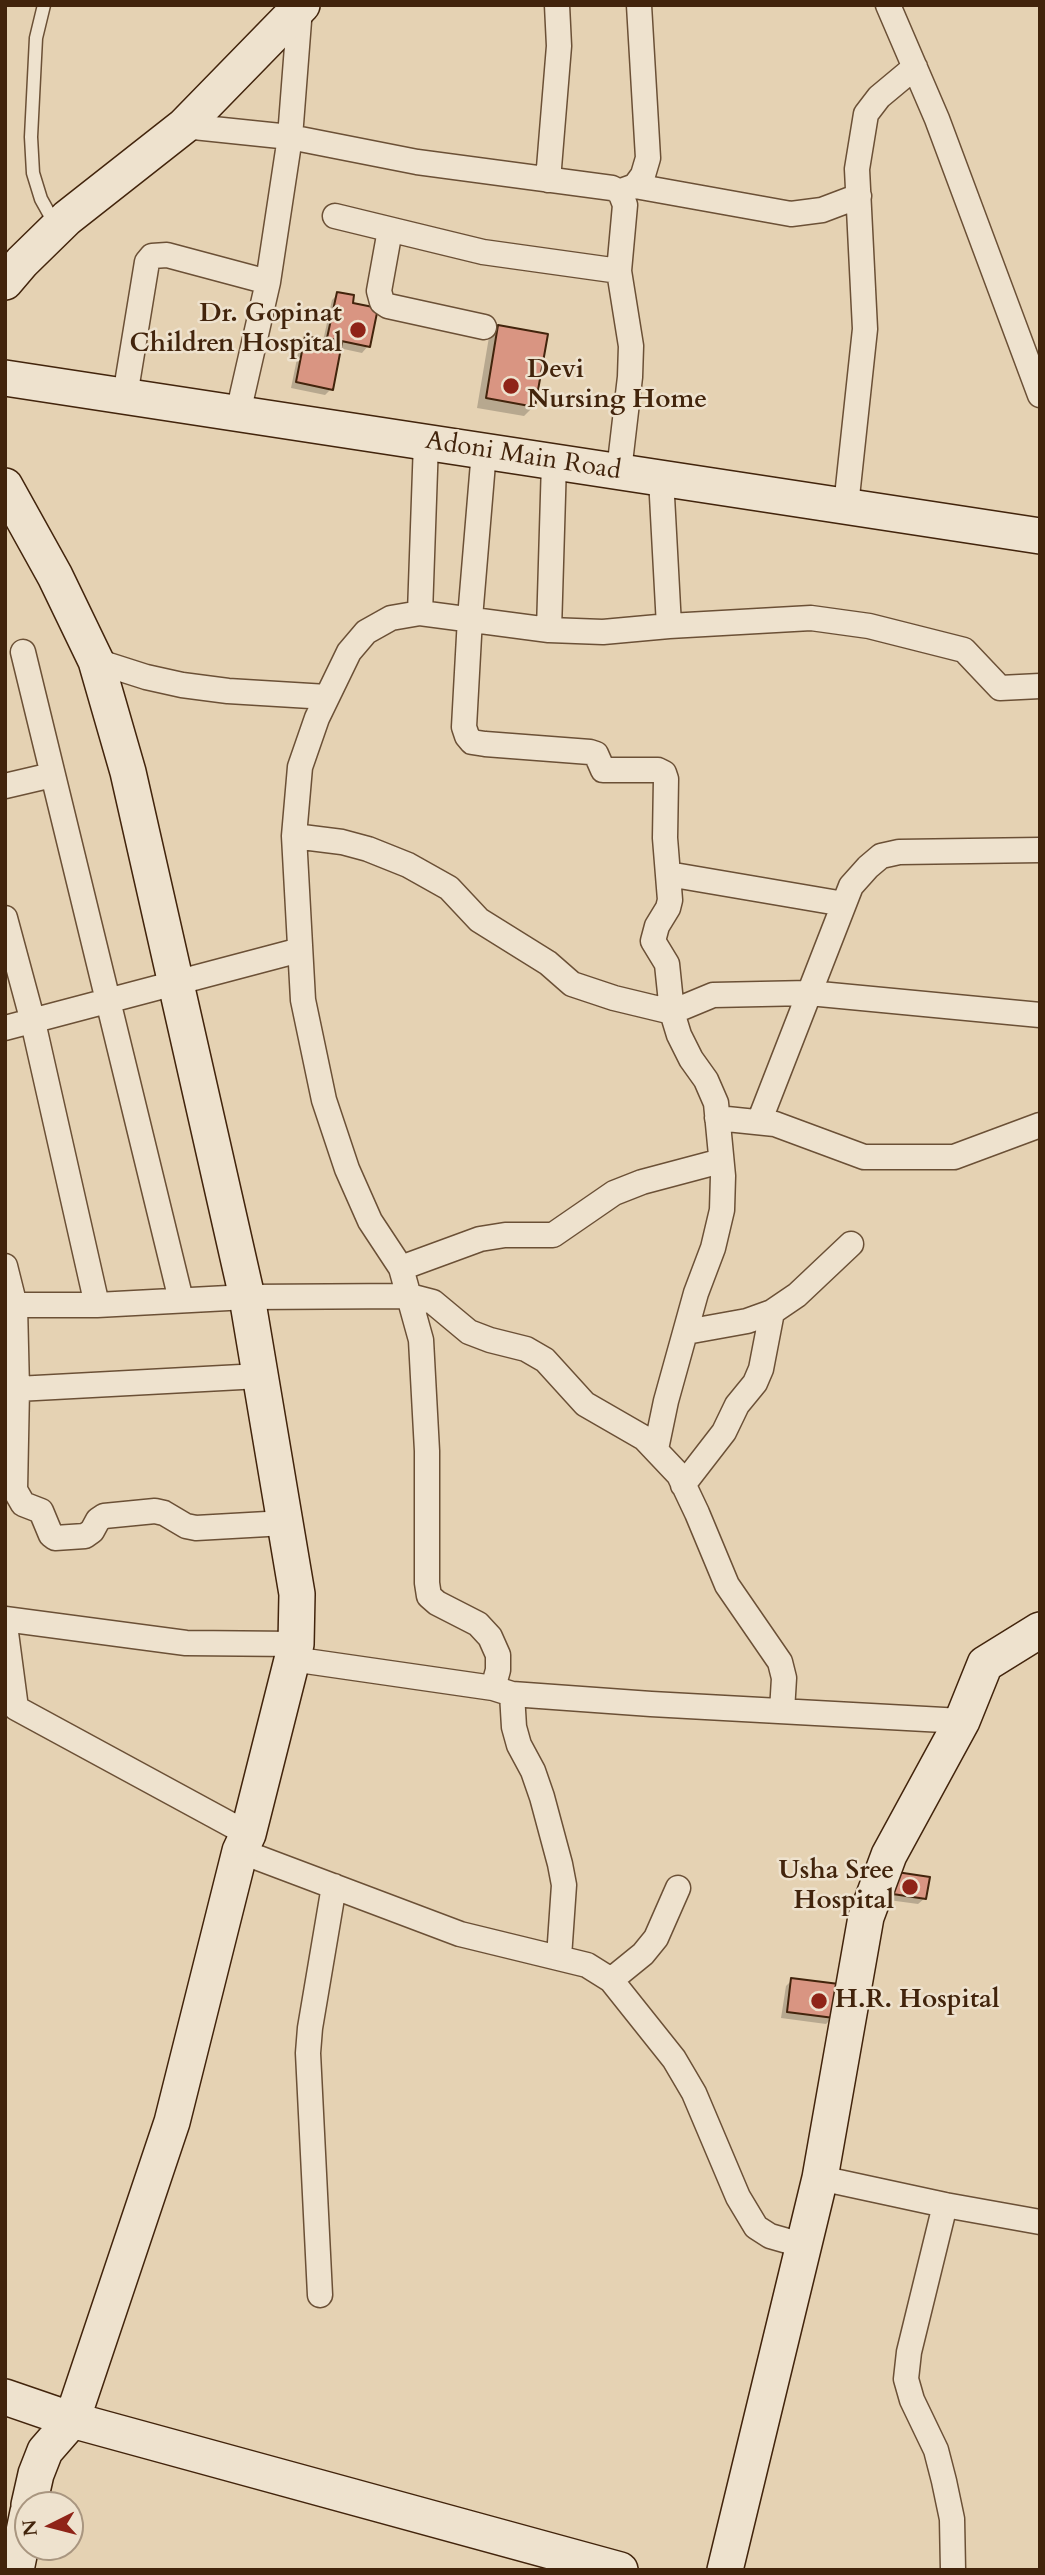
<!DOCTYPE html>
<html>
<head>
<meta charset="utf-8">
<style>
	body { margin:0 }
	#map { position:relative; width:1045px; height:2575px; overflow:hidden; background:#e5d2b3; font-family:Cardo,serif }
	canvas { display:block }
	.frame { position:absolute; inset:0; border:7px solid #42240c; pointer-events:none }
	.north { position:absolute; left:14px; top:2491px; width:70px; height:70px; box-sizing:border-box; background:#eee2ce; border:2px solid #a99680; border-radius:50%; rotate:264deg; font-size:19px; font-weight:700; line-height:28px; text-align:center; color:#42240c }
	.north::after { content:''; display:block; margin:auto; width:24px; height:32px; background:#8f2418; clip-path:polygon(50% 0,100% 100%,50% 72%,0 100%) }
</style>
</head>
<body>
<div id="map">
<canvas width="1045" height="2575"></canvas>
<div class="frame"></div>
<div class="north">N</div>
</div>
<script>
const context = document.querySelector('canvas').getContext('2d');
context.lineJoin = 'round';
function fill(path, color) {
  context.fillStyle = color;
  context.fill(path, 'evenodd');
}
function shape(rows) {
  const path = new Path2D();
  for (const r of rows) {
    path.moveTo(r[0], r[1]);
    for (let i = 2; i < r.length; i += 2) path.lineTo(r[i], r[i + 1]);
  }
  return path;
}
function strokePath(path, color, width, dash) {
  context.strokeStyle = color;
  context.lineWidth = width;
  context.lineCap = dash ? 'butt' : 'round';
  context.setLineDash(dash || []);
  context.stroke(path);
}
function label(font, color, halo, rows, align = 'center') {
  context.font = font + ' Cardo,serif';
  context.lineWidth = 5;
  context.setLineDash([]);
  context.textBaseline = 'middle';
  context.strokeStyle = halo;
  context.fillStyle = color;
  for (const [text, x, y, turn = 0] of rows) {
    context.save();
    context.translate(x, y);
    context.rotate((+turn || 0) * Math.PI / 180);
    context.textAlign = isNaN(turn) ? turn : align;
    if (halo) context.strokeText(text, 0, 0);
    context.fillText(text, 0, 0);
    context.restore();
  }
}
fill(shape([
	[338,294,368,346,362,353,339,348,331,389,325,395,291,388,300,344,306,338,323,341,332,300],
	[499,327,533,407,524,416,477,408,489,337],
	[928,1878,925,1898,918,1904,881,1899],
	[792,1980,833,2017,826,2024,781,2018,786,1986]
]), '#0003');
const building = shape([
	[337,292,354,295,353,303,378,308,370,347,327,338,337,292],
	[498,325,548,334,535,407,486,398,498,325],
	[305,336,342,343,333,390,296,382,305,336],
	[890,1871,930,1877,926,1899,886,1893,890,1871],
	[791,1978,839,1984,834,2018,787,2012,791,1978]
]);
fill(building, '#d99582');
strokePath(building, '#42240c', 2);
const lane = shape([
	[44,5,36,38,31,137,33,173,41,199,56,226]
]);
const street = shape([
	[888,5,937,119,1040,395],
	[184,126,290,137,417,162,612,188,620,192,625,205,619,271,631,346,630,377,619,471],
	[548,180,559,46,557,5],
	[635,186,791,214,822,210,859,196],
	[621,191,635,186,643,175,648,158,639,5],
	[335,216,483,252,619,271],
	[390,230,379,291,382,302,388,306,484,327],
	[125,396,147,262,152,256,167,255,268,282],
	[238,413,268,282,290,137,300,8],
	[484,451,470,618,464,727,467,736,472,742,485,744,590,752,596,754,603,770,658,770,664,773,666,779,665,838,670,900,668,908,657,926,653,941,667,964,672,1012,679,1035,691,1059,706,1080,716,1103,723,1176,722,1210,713,1248,696,1293,666,1401,656,1449],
	[846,506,865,329,857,169,866,114,879,97,915,67],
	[420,613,426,442],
	[669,626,811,618,869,626,964,650,1000,688,1040,686],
	[549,630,554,462],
	[23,652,181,1300],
	[96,661,146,677,182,685,228,691,327,697],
	[5,786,52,775],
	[294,836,342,842,368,849,408,865,449,888,479,920,548,963,572,984,614,998,672,1012,713,995,809,993,1040,1015],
	[668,874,844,904],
	[5,918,33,1022,97,1305],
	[5,1028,300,950],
	[717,1118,775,1124,864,1157,954,1157,1040,1125],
	[759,1122,851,886,868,867,881,856,899,852,1040,850],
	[5,1266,15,1306,17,1389,15,1490,23,1504,41,1511,51,1535,55,1538,85,1536,92,1531,98,1520,104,1516,155,1511,164,1513,186,1526,196,1528,285,1523],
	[401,1268,480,1239,505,1235,553,1235,614,1193,642,1182,721,1161],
	[5,1305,97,1305,247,1297,410,1296,433,1302,469,1332,490,1340,526,1349,545,1360,585,1404,644,1438,679,1475,697,1513,727,1585,780,1662,784,1678,782,1711],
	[686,1332,747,1321,772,1312,797,1295,851,1244],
	[17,1389,260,1376],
	[683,1485,724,1432,737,1405,755,1383,761,1369,772,1312],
	[5,1619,186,1643,296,1644],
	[5,1625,16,1708,248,1834],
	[292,1659,493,1688,512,1694,651,1704,962,1721],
	[493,1688,498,1670,498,1655,490,1637,478,1624,437,1603,429,1596,427,1583,427,1451,421,1340,401,1268,370,1221,347,1169,324,1100,303,1000,294,836,300,767,317,718,349,652,366,632,391,618,420,613,549,630,603,632,669,626,661,478],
	[512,1694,514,1727,519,1745,533,1771,542,1797,560,1864,564,1885,559,1957],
	[240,1851,460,1934,587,1965,611,1980,674,2059,694,2093,738,2197,756,2227,770,2236,805,2246],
	[611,1980,643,1954,656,1938,678,1888],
	[820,2178,945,2205,1040,2222],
	[945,2205,909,2352,906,2379,912,2400,936,2450,944,2481,952,2519,953,2570],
	[320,2295,308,2053,310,2028,334,1886]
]);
const secondary = shape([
	[5,282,22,262,67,218,184,126,302,5],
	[5,378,1040,536],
	[5,486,55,576,96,661,128,772,247,1297,297,1594,296,1644,248,1834,240,1851,172,2122,72,2420,45,2451,36,2474,29,2505],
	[5,2397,72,2420,620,2570],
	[16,2570,28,2512],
	[725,2570,820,2178,866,1917,889,1855,962,1721,985,1664,1040,1630]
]);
strokePath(lane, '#6b5036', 15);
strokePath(street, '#6b5036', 27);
strokePath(secondary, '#42240c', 38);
strokePath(lane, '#eee2ce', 12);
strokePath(street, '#eee2ce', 24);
strokePath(secondary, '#eee2ce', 35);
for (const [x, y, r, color] of [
	[358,330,9,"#8f2418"],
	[511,386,9,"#8f2418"],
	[910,1887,9,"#8f2418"],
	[819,2001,9,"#8f2418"]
]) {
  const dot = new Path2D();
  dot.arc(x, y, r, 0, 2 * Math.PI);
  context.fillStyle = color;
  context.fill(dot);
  strokePath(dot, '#eee2ce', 2.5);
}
label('bold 26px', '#42240c', '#eee2ce', [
	["Dr. Gopinat",342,315],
	["Children Hospital",342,345],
	["Devi",527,371,"left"],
	["Nursing Home",527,401,"left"],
	["Usha Sree",894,1872],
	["Hospital",894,1902],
	["H.R. Hospital",835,2001,"left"]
], 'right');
label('26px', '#42240c', '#eee2ce', [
	["Adoni Main Road",523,457,9]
]);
</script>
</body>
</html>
